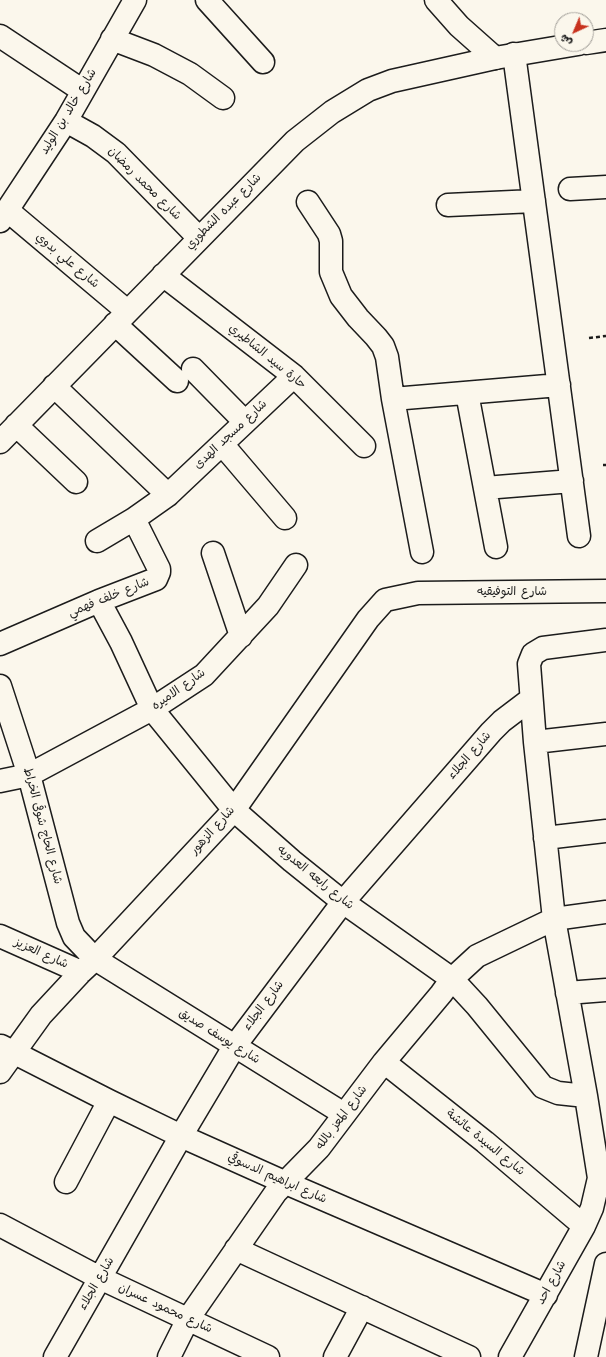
<!DOCTYPE html>
<html>
<head>
<meta charset="utf-8">
<style>
	body { margin:0 }
	#map { position:relative; width:606px; height:1357px; overflow:hidden; background:#fbf7ec; font-family:"Architects Daughter","Playpen Sans Arabic",sans-serif }
	canvas { display:block }
	.north { position:absolute; left:554px; top:12px; width:40px; height:40px; box-sizing:border-box; background:#fbf7ec; border:1px solid #a29f99; border-radius:50%; rotate:224deg; font-size:11px; font-weight:700; line-height:16px; text-align:center; color:#1c1c1c }
	.north::after { content:''; display:block; margin:auto; width:14px; height:18px; background:#c8321e; clip-path:polygon(50% 0,100% 100%,50% 72%,0 100%) }
</style>
</head>
<body>
<div id="map">
<canvas width="606" height="1357"></canvas>
<div class="north">ش</div>
</div>
<script>
const context = document.querySelector('canvas').getContext('2d');
context.lineJoin = 'round';
function shape(rows) {
  const path = new Path2D();
  for (const r of rows) {
    path.moveTo(r[0], r[1]);
    for (let i = 2; i < r.length; i += 2) path.lineTo(r[i], r[i + 1]);
  }
  return path;
}
function strokePath(path, color, width, dash) {
  context.strokeStyle = color;
  context.lineWidth = width;
  context.lineCap = dash ? 'butt' : 'round';
  context.setLineDash(dash || []);
  context.stroke(path);
}
function label(font, color, halo, rows, align = 'center') {
  context.font = font + ' "Architects Daughter","Playpen Sans Arabic",sans-serif';
  context.lineWidth = 3;
  context.setLineDash([]);
  context.textBaseline = 'middle';
  context.strokeStyle = halo;
  context.fillStyle = color;
  for (const [text, x, y, turn = 0] of rows) {
    context.save();
    context.translate(x, y);
    context.rotate((+turn || 0) * Math.PI / 180);
    context.textAlign = isNaN(turn) ? turn : align;
    if (halo) context.strokeText(text, 0, 0);
    context.fillText(text, 0, 0);
    context.restore();
  }
}
const street = shape([
	[207,0,263,62],
	[0,36,83,91],
	[112,39,154,55,190,74,223,98],
	[514,54,579,536],
	[66,121,93,136,116,153,199,238],
	[570,189,606,187],
	[308,202,329,234,331,241,331,272,341,296,358,318,376,337,383,346,387,357,393,399,422,552],
	[448,205,534,201],
	[7,210,127,311],
	[0,221,66,121,135,0],
	[163,275,294,376,364,446],
	[115,324,177,381],
	[193,369,245,422],
	[54,386,168,495],
	[467,393,496,547],
	[393,399,559,385],
	[16,425,76,482],
	[0,442,295,141,332,112,368,90,392,81,495,58],
	[222,444,285,518],
	[485,488,572,481],
	[97,541,134,519,168,495,294,376],
	[213,553,241,636],
	[99,601,121,642,152,709,234,810,292,861,343,902,452,979,477,1006,543,1087,558,1093,586,1096],
	[0,644,99,601,156,579,159,572,159,569,134,519],
	[0,686,29,775,68,923,74,937,95,959,344,1114],
	[535,742,606,734],
	[0,781,29,775,152,709,204,675,268,606,296,565],
	[545,838,606,831],
	[0,936,81,972],
	[567,993,606,990],
	[1,1046,109,1101,181,1136,286,1183,546,1295],
	[384,1062,485,1142,584,1226],
	[0,1072,41,1015,81,972,95,959,234,810,368,619,385,600,418,593,606,591],
	[66,1182,109,1101],
	[0,1225,100,1278,268,1357],
	[236,1249,469,1357],
	[55,1357,181,1136,234,1047,343,902,491,732,502,721,531,699],
	[169,1357,188,1319,276,1192,319,1148,384,1062,441,994,452,979,477,956,554,919,606,912],
	[335,1357,362,1307],
	[510,1357,584,1226,592,1208,599,1178,586,1096,554,919,535,742,529,664,533,654,543,648,606,640],
	[586,1357,606,1264]
]);
const secondary = shape([
	[436,0,459,26,495,58,578,44],
	[586,43,606,40]
]);
strokePath(street, '#1c1c1c', 25);
strokePath(secondary, '#1c1c1c', 25);
strokePath(shape([
	[589,338,606,336],
	[603,465,606,465]
]), '#1c1c1c', 2.5, [4, 3]);
strokePath(street, '#fbf7ec', 22);
strokePath(secondary, '#fbf7ec', 22);
label('12px', '#1c1c1c', '#fbf7ec', [
	["شارع خالد بن الوليد",69,112,-59],
	["شارع محمد رمضان",144,184,45],
	["شارع عبده الشطوري",224,212,-45],
	["شارع علي بدوي",67,261,40],
	["حارة سيد الشاطيري",267,357,39],
	["شارع مسجد الهدى",231,435,-43],
	["شارع التوفيقيه",512,592],
	["شارع خلف فهمي",109,598,-22],
	["شارع الاميره",179,690,-35],
	["شارع الجلاء",470,756,-49],
	["شارع الحاج شوقى الخراط",42,826,75],
	["شارع الزهور",213,831,-48],
	["شارع رابعه العدويه",315,878,39],
	["شارع العزيز",41,954,24],
	["شارع الجلاء",264,1006,-53],
	["شارع يوسف صديق",219,1037,32],
	["شارع المعز بالله",342,1118,-53],
	["شارع السيدة عائشة",485,1143,39],
	["شارع ابراهيم الدسوقي",277,1179,24],
	["شارع احد",552,1283,-61],
	["شارع الجلاء",97,1284,-60],
	["شارع محمود عسران",165,1309,25]
]);
</script>
</body>
</html>
